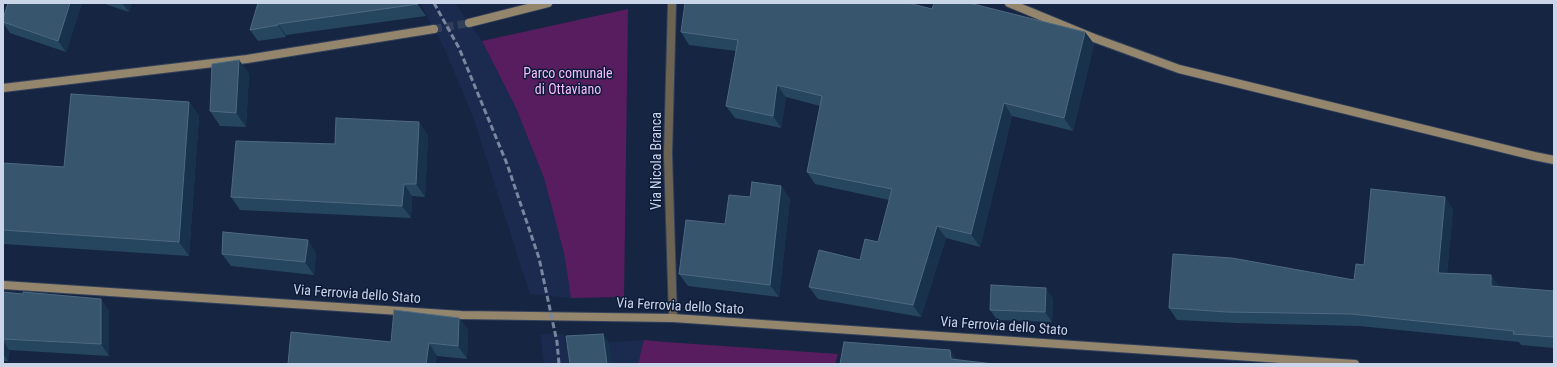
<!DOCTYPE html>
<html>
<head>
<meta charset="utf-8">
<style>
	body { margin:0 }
	#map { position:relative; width:1557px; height:367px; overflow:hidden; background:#162542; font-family:"Roboto Condensed",sans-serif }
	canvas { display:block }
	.frame { position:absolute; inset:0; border:4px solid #cbd5e9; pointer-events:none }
</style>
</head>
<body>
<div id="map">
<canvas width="1557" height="367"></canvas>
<div class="frame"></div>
</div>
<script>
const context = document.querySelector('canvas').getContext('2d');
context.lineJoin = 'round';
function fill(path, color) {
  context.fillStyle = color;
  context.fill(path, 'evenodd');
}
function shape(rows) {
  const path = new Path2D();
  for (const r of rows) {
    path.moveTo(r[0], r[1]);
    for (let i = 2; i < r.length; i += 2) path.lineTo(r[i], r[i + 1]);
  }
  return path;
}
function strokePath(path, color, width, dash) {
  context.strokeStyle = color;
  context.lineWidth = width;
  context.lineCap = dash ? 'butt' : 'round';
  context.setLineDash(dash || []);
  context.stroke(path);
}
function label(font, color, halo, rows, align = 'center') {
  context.font = font + ' "Roboto Condensed",sans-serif';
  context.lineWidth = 3;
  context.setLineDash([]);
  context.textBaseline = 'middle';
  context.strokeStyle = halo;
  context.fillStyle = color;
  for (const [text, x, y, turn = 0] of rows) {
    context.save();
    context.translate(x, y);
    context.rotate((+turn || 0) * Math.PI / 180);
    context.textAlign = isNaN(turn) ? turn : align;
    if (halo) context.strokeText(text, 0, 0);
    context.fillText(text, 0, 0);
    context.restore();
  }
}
fill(shape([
	[420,3,455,3,482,41,516,108,544,178,564,253,571,298,530,294,473,117,446,52],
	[540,334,564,334,566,345,644,340,638,364,544,364]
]), '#1a2b4f');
fill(shape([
	[628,9,624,297,571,298,564,253,544,178,516,108,482,41],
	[644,340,665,342,838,354,835,364,638,364]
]), '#581d5f');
strokePath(shape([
	[434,29,469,23]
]), '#313f5b', 8, [8, 4]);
const minor = shape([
	[672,3,668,154,673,318]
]);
const secondary = shape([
	[1009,3,1094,38,1179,69,1534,156,1554,160],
	[469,23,548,3],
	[3,88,247,59,434,29],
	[3,285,461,315,673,318,1355,364]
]);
strokePath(minor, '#33415d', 10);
strokePath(secondary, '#33415d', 10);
strokePath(minor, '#6c6353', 8);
strokePath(secondary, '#93866c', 8);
strokePath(shape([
	[434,3,459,48,507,164,539,258,557,342,559,364]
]), '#7a869e', 3, [6, 3]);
fill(shape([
	[8,3,82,3,66,52,10,33,3,23,3,19],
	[102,3,132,3,129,12],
	[258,3,417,3,426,16,286,35,286,37,258,41,250,30],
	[932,9,1085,32,1094,44,1073,131,1012,116,980,247,946,238,921,317,818,299,809,287,860,260,878,242,889,200,815,184,807,172,820,106,786,97,781,128,735,118,726,106,736,51,689,45,681,32],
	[239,60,249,74,246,127,220,126,210,111],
	[189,102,199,116,189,256,3,244,3,163,64,167],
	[428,135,425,197,412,196,411,218,240,210,231,197,335,144],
	[781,186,790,199,779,297,688,286,679,274,725,224,750,197],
	[1453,209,1447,273,1491,275,1499,287,1554,291,1554,348,1521,345,1519,342,1359,326,1236,323,1177,320,1169,308,1354,280,1364,265],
	[316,253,314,275,231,266,222,254],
	[3,292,109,311,109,356,9,350,8,361,3,361],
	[1053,298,1052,322,997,320,990,310],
	[459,318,468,330,467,359,437,356,391,342]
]), '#25465e');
fill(shape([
	[70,3,82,3,66,52,58,41],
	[122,3,132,3,129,12],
	[278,24,286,35,286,37,278,25],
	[1085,32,1094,44,1073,131,1064,118],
	[239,60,249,74,246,127,236,113],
	[777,85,786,97,781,128,773,116],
	[189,102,199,116,189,256,179,242],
	[1004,103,1012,116,980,247,971,234],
	[419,122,428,135,425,197,416,184],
	[404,184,412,196,411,218,402,206],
	[781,186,790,199,779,297,770,285],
	[1445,197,1453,209,1446,284,1438,273],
	[937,226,946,238,921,317,913,305],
	[308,240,316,253,314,275,305,262],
	[1491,275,1499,287,1491,286],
	[1046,288,1053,298,1052,322,1045,312],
	[101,299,109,311,109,356,101,344],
	[459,318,468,330,467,359,458,346],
	[603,334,609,343,612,364,607,364],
	[3,341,9,350,8,361,3,354],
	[429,343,437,356,436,364,426,364],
	[950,350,958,361,951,359]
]), '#18324d');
const building = shape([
	[8,3,70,3,58,41,3,22,3,19,8,3],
	[258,3,417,3,418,4,278,24,278,25,250,30,258,3],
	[685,3,908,3,932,9,934,3,969,3,1085,32,1064,118,1004,103,971,234,937,226,913,305,809,287,819,250,860,260,865,239,878,242,892,189,807,172,822,96,777,85,773,116,726,106,738,40,681,32,685,3],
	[239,60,236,113,210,111,212,64,239,60],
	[71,94,189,102,179,242,3,230,3,163,64,167,71,94],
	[336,118,419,122,416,184,404,184,402,206,231,197,236,141,335,144,336,118],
	[752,182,781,186,770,285,679,274,686,220,725,224,729,195,750,197,752,182],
	[1371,189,1445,197,1438,273,1491,275,1491,286,1554,291,1554,337,1513,334,1514,331,1351,314,1227,312,1169,308,1173,254,1232,258,1354,280,1356,264,1364,265,1371,189],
	[223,232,308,240,305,262,222,254,223,232],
	[991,285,1046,288,1045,312,990,310,991,285],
	[3,292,23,294,23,292,101,299,101,344,3,339,3,292],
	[394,310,459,318,458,346,429,343,426,364,288,364,291,332,391,342,394,310],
	[603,334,607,364,570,364,566,336,603,334],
	[844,342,950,350,951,359,994,364,840,364,844,342]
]);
fill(building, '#37556d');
strokePath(building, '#4e6981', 1);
label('14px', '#f8bcfe', '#0d1b38', [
	["Parco comunale",568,74],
	["di Ottaviano",568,90]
]);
label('14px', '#cbd5e9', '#0d1b38', [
	["Via Nicola Branca",657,161,-90],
	["Via Ferrovia dello Stato",357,295,4],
	["Via Ferrovia dello Stato",680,307,3],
	["Via Ferrovia dello Stato",1004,327,4]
]);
</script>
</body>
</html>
